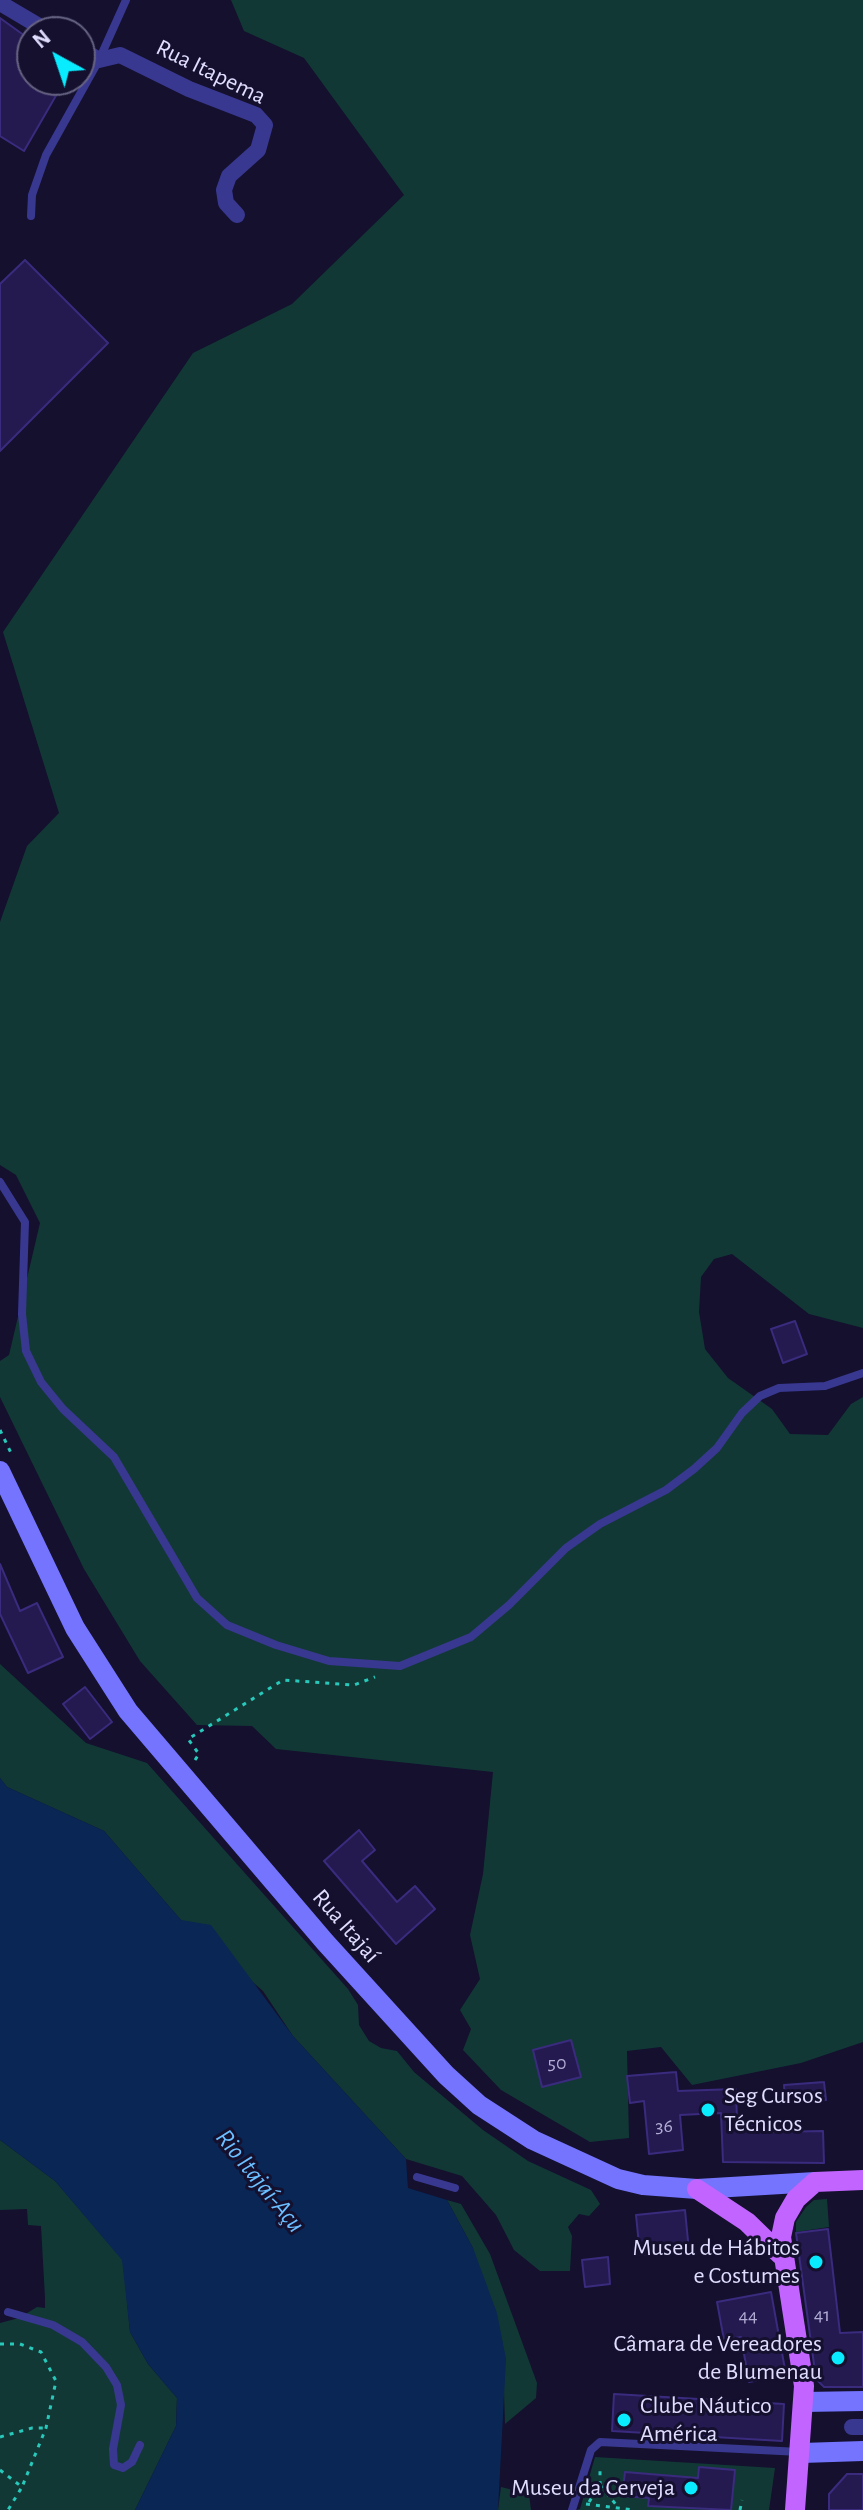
<!DOCTYPE html>
<html>
<head>
<meta charset="utf-8">
<style>
	body { margin:0 }
	#map { position:relative; width:863px; height:2510px; overflow:hidden; background:#14102e; font-family:"Alegreya Sans",sans-serif }
	canvas { display:block }
	.north { position:absolute; left:16px; top:16px; width:80px; height:80px; box-sizing:border-box; background:#14102e; border:2px solid #666282; border-radius:50%; rotate:320deg; font-size:22px; font-weight:700; line-height:32px; text-align:center; color:#e0ddff }
	.north::after { content:''; display:block; margin:auto; width:28px; height:36px; background:#09ecff; clip-path:polygon(50% 0,100% 100%,50% 72%,0 100%) }
</style>
</head>
<body>
<div id="map">
<canvas width="863" height="2510"></canvas>
<div class="north">N</div>
</div>
<script>
const context = document.querySelector('canvas').getContext('2d');
context.lineJoin = 'round';
function fill(path, color) {
  context.fillStyle = color;
  context.fill(path, 'evenodd');
}
function shape(rows) {
  const path = new Path2D();
  for (const r of rows) {
    path.moveTo(r[0], r[1]);
    for (let i = 2; i < r.length; i += 2) path.lineTo(r[i], r[i + 1]);
  }
  return path;
}
function strokePath(path, color, width, dash) {
  context.strokeStyle = color;
  context.lineWidth = width;
  context.lineCap = dash ? 'butt' : 'round';
  context.setLineDash(dash || []);
  context.stroke(path);
}
function label(font, color, halo, rows, align = 'center') {
  context.font = font + ' "Alegreya Sans",sans-serif';
  context.lineWidth = 6;
  context.setLineDash([]);
  context.textBaseline = 'middle';
  context.strokeStyle = halo;
  context.fillStyle = color;
  for (const [text, x, y, turn = 0] of rows) {
    context.save();
    context.translate(x, y);
    context.rotate((+turn || 0) * Math.PI / 180);
    context.textAlign = isNaN(turn) ? turn : align;
    if (halo) context.strokeText(text, 0, 0);
    context.fillText(text, 0, 0);
    context.restore();
  }
}
fill(shape([
	[231,0,863,0,863,1328,809,1314,732,1254,714,1259,701,1277,699,1312,705,1349,728,1378,772,1409,790,1434,828,1435,851,1404,863,1397,863,2042,801,2063,692,2085,661,2047,627,2051,629,2138,590,2142,501,2090,463,2050,471,2029,460,2010,480,1979,470,1935,483,1874,493,1772,276,1749,252,1726,197,1725,140,1661,84,1569,0,1397,0,1361,9,1355,40,1223,16,1175,0,1165,0,922,27,846,59,813,3,632,193,353,292,304,404,195,304,58,244,31],
	[0,1664,86,1743,147,1763,348,1989,358,2005,359,2025,369,2041,381,2048,397,2051,414,2072,483,2130,528,2161,591,2190,600,2204,589,2216,579,2214,568,2227,572,2236,570,2271,540,2271,514,2250,496,2215,462,2176,406,2159,293,2036,263,1991,181,1920,104,1831,7,1787,0,1778],
	[0,2140,55,2181,123,2260,130,2332,148,2364,177,2398,176,2426,135,2510,0,2510,0,2323,19,2318,37,2307,45,2308,45,2298,41,2226,28,2225,27,2209,0,2210],
	[827,2199,829,2227,796,2232,796,2222,806,2207,814,2200],
	[447,2200,461,2204,490,2254,537,2383,536,2398,505,2424,504,2392,473,2248],
	[595,2457,775,2468,769,2510,576,2510,580,2509],
	[501,2487,529,2494,531,2510,498,2510]
]), '#123836');
fill(shape([
	[0,1778,7,1787,104,1831,181,1920,211,1925,293,2036,406,2159,408,2188,447,2200,473,2248,497,2313,506,2359,498,2510,135,2510,176,2426,177,2398,148,2364,130,2332,122,2260,55,2181,0,2140]
]), '#092654');
const building = shape([
	[0,18,32,41,32,80,65,80,24,151,0,136,0,18],
	[25,260,108,343,0,451,0,284,25,260],
	[795,1321,807,1354,783,1363,771,1329,795,1321],
	[0,1564,20,1611,37,1603,63,1657,28,1673,0,1614,0,1564],
	[85,1687,112,1722,90,1739,63,1704,85,1687],
	[359,1830,375,1850,362,1861,397,1902,415,1886,435,1909,396,1944,324,1861,359,1830],
	[571,2040,581,2077,542,2087,533,2050,571,2040],
	[676,2072,678,2091,736,2089,737,2122,772,2121,772,2132,823,2131,824,2163,723,2162,721,2113,680,2115,683,2150,649,2154,644,2101,630,2103,627,2076,676,2072],
	[824,2082,826,2100,785,2103,784,2085,824,2082],
	[685,2210,689,2251,640,2255,636,2215,685,2210],
	[828,2229,840,2333,863,2332,863,2387,824,2387,816,2379,796,2233,828,2229],
	[608,2257,610,2284,585,2287,582,2260,608,2257],
	[771,2292,786,2375,749,2382,741,2337,724,2340,717,2302,771,2292],
	[614,2394,784,2404,782,2441,612,2431,614,2394],
	[699,2467,735,2470,731,2510,648,2506,649,2498,622,2496,625,2472,698,2478,699,2467],
	[847,2474,863,2474,863,2510,829,2510,829,2494,847,2474]
]);
fill(building, '#241a50');
strokePath(building, '#3a2b7e', 2);
strokePath(shape([
	[0,1430,12,1455],
	[195,1760,199,1754,188,1739,283,1680,354,1685,375,1677],
	[0,2344,20,2344,41,2352,56,2381,46,2428,22,2487],
	[0,2437,32,2428,46,2428],
	[0,2470,22,2487,8,2510],
	[600,2485,618,2507],
	[589,2502,600,2485,600,2470],
	[586,2504,634,2510],
	[740,2510,742,2500]
]), '#28c8bb', 3, [4, 6]);
strokePath(shape([
	[31,216,32,195,46,155,99,60,126,0],
	[0,1182,25,1222,22,1314,26,1351,41,1382,63,1409,114,1457,197,1598,227,1625,276,1645,329,1661,400,1666,471,1637,509,1605,566,1548,600,1524,666,1490,694,1469,717,1448,742,1413,760,1396,779,1388,825,1386,863,1373],
	[417,2177,455,2188],
	[8,2312,53,2325,82,2342,106,2367,117,2385,121,2405,113,2449,114,2465,123,2468,132,2462,140,2445],
	[572,2510,591,2450,600,2442,800,2452]
]), '#393890', 8);
strokePath(shape([
	[0,3,49,32],
	[80,49,99,60,120,55,189,89,256,115,265,125,258,150,229,176,224,190,226,203,237,215],
	[852,2427,863,2427]
]), '#393890', 16);
strokePath(shape([
	[0,1471,75,1628,128,1711,325,1942,446,2075,479,2105,533,2140,618,2179,643,2185,697,2189,815,2182],
	[804,2402,863,2401],
	[802,2453,863,2451]
]), '#7474ff', 20);
strokePath(shape([
	[697,2189,747,2222,781,2255],
	[795,2510,804,2386,781,2237,785,2218,796,2199,815,2182,863,2180]
]), '#c264ff', 20);
for (const [x, y, r, color] of [
	[708,2110,8,"#09ecff"],
	[816,2262,8,"#09ecff"],
	[838,2358,8,"#09ecff"],
	[624,2420,8,"#09ecff"],
	[691,2488,8,"#09ecff"]
]) {
  const dot = new Path2D();
  dot.arc(x, y, r, 0, 2 * Math.PI);
  context.fillStyle = color;
  context.fill(dot);
  strokePath(dot, '#14102e', 3);
}
label('20px', '#b1acd3', null, [
	["50",557,2063],
	["36",664,2126],
	["41",822,2315],
	["44",748,2316]
]);
label('24px', '#e0ddff', '#14102e', [
	["Rua Itapema",211,72,26],
	["Rua Itajaí",346,1926,49]
]);
label('24px', '#e0ddff', '#14102e', [
	["Seg Cursos",724,2096,"left"],
	["Técnicos",724,2124,"left"],
	["Museu de Hábitos",800,2248],
	["e Costumes",800,2276],
	["Câmara de Vereadores",822,2344],
	["de Blumenau",822,2372],
	["Clube Náutico",640,2406,"left"],
	["América",640,2434,"left"],
	["Museu da Cerveja",675,2488]
], 'right');
label('italic 26px', '#6bbeff', '#14102e', [
	["Rio Itajaí-Açu",260,2181,51]
]);
</script>
</body>
</html>
